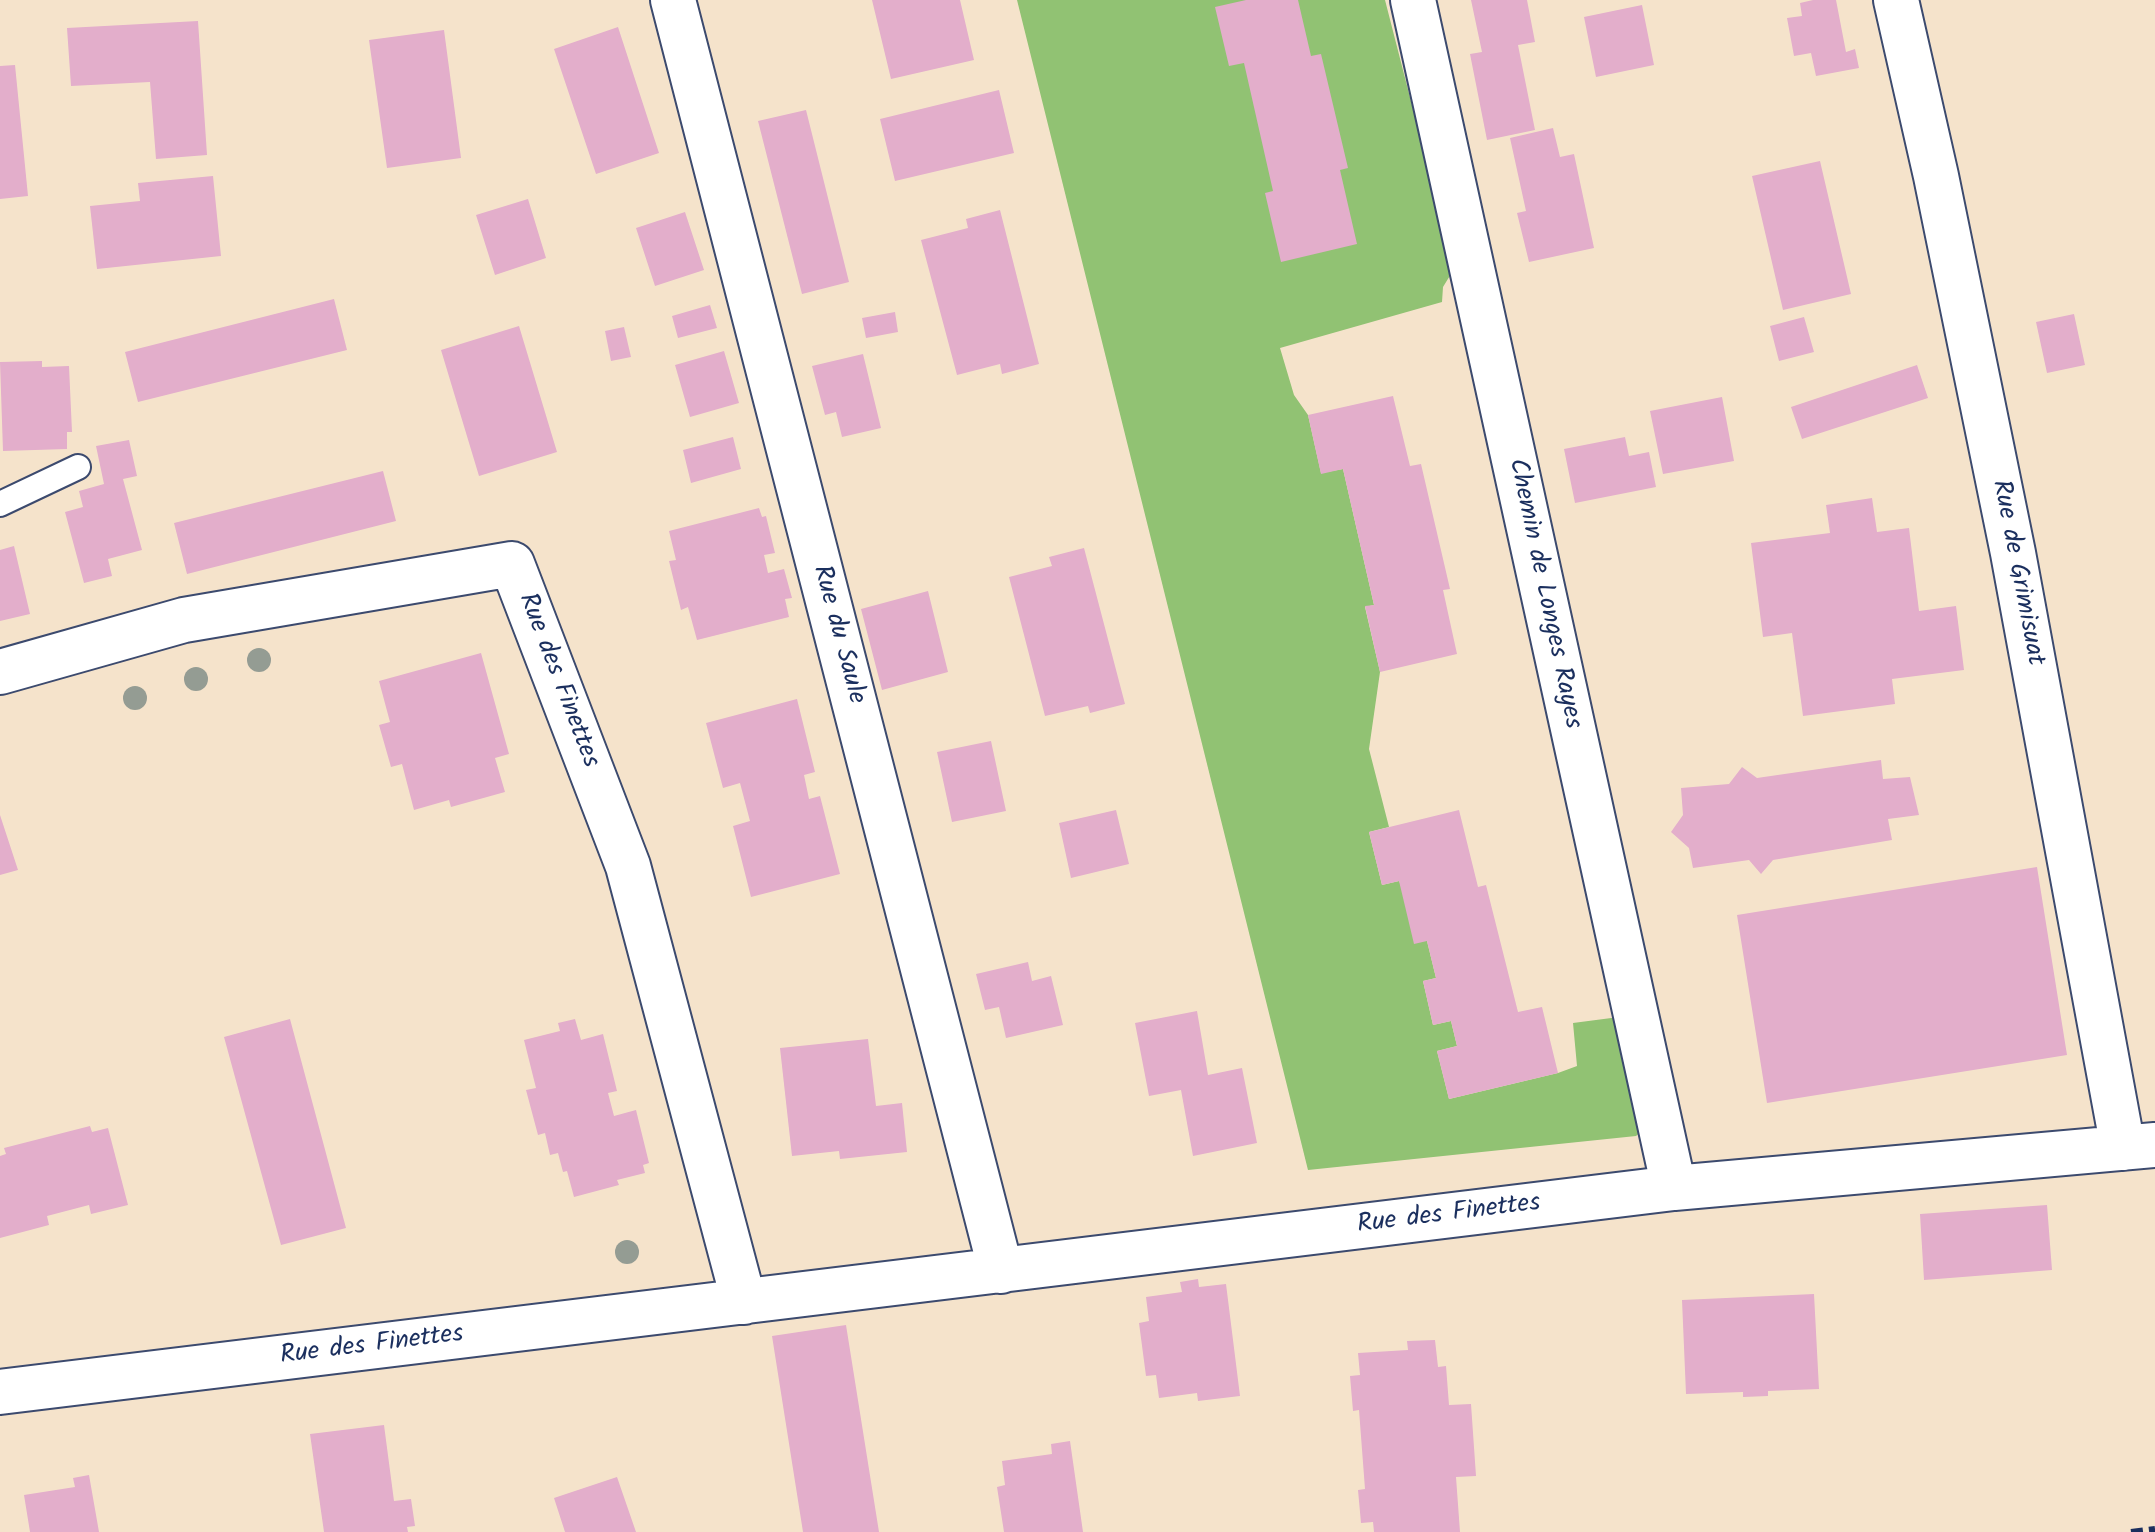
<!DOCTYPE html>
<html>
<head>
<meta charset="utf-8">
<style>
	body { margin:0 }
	canvas { display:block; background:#f5e3cb }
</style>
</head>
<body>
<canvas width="2155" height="1532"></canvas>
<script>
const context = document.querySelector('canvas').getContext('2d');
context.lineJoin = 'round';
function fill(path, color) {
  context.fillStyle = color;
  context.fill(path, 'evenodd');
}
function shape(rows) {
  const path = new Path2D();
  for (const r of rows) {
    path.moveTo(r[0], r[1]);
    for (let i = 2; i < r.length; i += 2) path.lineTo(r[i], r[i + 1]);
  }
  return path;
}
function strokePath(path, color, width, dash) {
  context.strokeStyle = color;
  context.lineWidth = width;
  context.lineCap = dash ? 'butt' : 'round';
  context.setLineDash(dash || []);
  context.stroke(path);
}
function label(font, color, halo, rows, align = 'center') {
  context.font = font + ' Kalam,sans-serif';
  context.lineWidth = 6;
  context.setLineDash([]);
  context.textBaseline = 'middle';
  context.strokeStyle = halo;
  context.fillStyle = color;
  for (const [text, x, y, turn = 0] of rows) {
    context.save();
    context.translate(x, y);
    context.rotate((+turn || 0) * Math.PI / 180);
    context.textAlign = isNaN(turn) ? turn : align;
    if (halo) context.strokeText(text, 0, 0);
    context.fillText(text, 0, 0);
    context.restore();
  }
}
fill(shape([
	[1017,0,1385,0,1454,269,1443,287,1442,302,1280,348,1294,395,1308,415,1321,473,1343,469,1374,605,1365,607,1380,672,1369,749,1389,827,1369,832,1382,885,1399,881,1427,941,1436,978,1423,981,1433,1025,1451,1021,1457,1046,1437,1051,1449,1099,1558,1073,1577,1066,1573,1023,1619,1017,1641,1132,1636,1136,1308,1170]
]), '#91c273');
fill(shape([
	[872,0,960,0,974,60,891,79],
	[1246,0,1298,0,1311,56,1321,54,1348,168,1340,170,1357,244,1281,262,1265,193,1273,191,1244,63,1229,66,1215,7],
	[1471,0,1527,0,1535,42,1518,45,1535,130,1487,140,1470,54,1482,52],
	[1813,0,1836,0,1846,52,1855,49,1859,68,1816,76,1811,53,1794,56,1787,18,1802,16,1800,3],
	[1642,5,1654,65,1596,77,1584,17],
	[198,21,207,155,156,159,150,82,71,86,67,28],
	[618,27,659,153,596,174,554,49],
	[444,30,461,158,387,168,369,40],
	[15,65,28,196,0,199,0,66],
	[999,90,1014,153,895,181,880,119],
	[806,110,849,282,802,294,758,121],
	[1553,128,1560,157,1574,154,1594,248,1529,262,1517,213,1526,211,1510,138],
	[1820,161,1851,294,1783,310,1752,176],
	[213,176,221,256,97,269,90,206,140,201,138,183],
	[528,199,546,258,495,275,476,215],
	[1000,210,1039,364,1002,374,1000,364,957,375,921,240,968,228,966,219],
	[685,212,704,270,655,286,636,228],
	[334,299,347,350,138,402,125,352],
	[710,305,717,328,678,338,672,316],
	[895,312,898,332,866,338,862,318],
	[2074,314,2085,365,2047,373,2036,322],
	[1804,317,1814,352,1779,361,1770,326],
	[519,326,557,452,479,476,441,350],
	[624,327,631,357,611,361,605,331],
	[724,351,739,403,690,417,675,365],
	[863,354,881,428,842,437,836,412,825,415,812,366],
	[42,361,42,367,69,366,72,432,67,432,67,449,3,451,0,362],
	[1917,365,1928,398,1802,439,1791,407],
	[1393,396,1410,466,1421,464,1450,589,1443,590,1457,654,1380,672,1365,606,1374,605,1343,469,1321,474,1308,415],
	[1722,397,1734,461,1663,474,1650,411],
	[733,437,741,469,691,483,683,450],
	[1625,437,1629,456,1649,452,1656,487,1575,503,1564,449],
	[129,440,137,476,123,479,142,550,108,559,112,576,84,583,65,512,83,507,79,491,104,484,96,446],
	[383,471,396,521,187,574,174,523],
	[1872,498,1877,532,1909,528,1919,611,1956,606,1964,670,1892,679,1895,704,1803,716,1792,633,1763,637,1751,543,1830,533,1826,505],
	[759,508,762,517,766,516,775,553,764,555,768,573,784,569,792,598,785,599,789,617,697,640,688,607,681,610,669,561,676,560,669,531],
	[14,546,30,614,0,621,0,550],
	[1084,548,1125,704,1090,713,1088,706,1045,716,1009,577,1052,566,1049,557],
	[928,591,948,672,882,690,861,609],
	[481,653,509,754,495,758,505,792,451,807,449,800,414,810,402,764,391,767,379,725,390,722,379,681],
	[797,699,815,772,804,775,809,799,820,796,840,874,751,897,733,826,750,821,740,783,723,788,706,723],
	[991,741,1006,811,952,822,937,752],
	[1881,760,1883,779,1910,777,1919,815,1888,819,1892,840,1773,860,1761,874,1749,860,1693,868,1689,848,1671,832,1683,815,1681,788,1729,784,1742,767,1757,778],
	[1116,810,1129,864,1071,878,1059,823],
	[1459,810,1478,887,1486,885,1518,1012,1542,1007,1558,1073,1449,1099,1437,1051,1457,1046,1451,1021,1433,1025,1423,981,1436,978,1427,941,1414,944,1399,881,1382,885,1369,832],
	[0,815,18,870,0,875],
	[2037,867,2067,1055,1767,1103,1737,915],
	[1028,962,1032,981,1051,976,1063,1025,1006,1038,999,1007,985,1010,976,974],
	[1197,1011,1208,1075,1242,1068,1257,1143,1193,1156,1181,1090,1149,1096,1135,1023],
	[290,1019,346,1228,281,1245,224,1037],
	[575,1019,581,1040,603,1034,617,1091,608,1093,614,1116,636,1110,649,1163,643,1165,645,1173,617,1180,619,1185,574,1197,567,1171,563,1172,558,1153,550,1155,545,1133,538,1135,526,1090,536,1088,524,1040,560,1031,558,1023],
	[868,1039,876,1106,902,1103,907,1152,840,1159,839,1151,792,1156,780,1048],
	[90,1126,92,1132,108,1128,128,1205,91,1214,89,1205,47,1216,49,1225,0,1238,0,1156,6,1154,4,1148],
	[2047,1205,2052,1270,1924,1280,1920,1214],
	[1198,1279,1199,1287,1226,1284,1240,1396,1198,1401,1197,1393,1159,1398,1156,1375,1146,1376,1139,1323,1149,1321,1146,1297,1182,1292,1180,1282],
	[1814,1294,1819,1389,1768,1391,1768,1396,1743,1397,1743,1392,1686,1394,1682,1300],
	[846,1325,879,1532,803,1532,772,1336],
	[1435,1340,1438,1367,1446,1366,1449,1405,1471,1404,1476,1476,1456,1477,1460,1532,1374,1532,1373,1522,1361,1523,1358,1490,1365,1489,1359,1410,1353,1411,1350,1376,1360,1375,1358,1353,1408,1350,1407,1341],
	[384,1425,394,1501,411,1499,415,1526,407,1527,408,1532,324,1532,310,1434],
	[1070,1441,1083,1532,1004,1532,997,1487,1005,1485,1002,1461,1052,1454,1051,1444],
	[89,1475,99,1532,30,1532,24,1495,75,1487,73,1478],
	[617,1477,636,1532,565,1532,554,1498]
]), '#e3aecb');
const lane = shape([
	[0,504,78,467]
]);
const street = shape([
	[673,0,1001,1271],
	[1413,0,1674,1188],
	[1896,0,1936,176,2013,553,2123,1148],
	[0,672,184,620,512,564,628,866,744,1302],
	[0,1392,1674,1188,2155,1145]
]);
strokePath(lane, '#3c4a6e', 28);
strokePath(street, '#3c4a6e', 48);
strokePath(lane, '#fff', 24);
strokePath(street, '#fff', 44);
strokePath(shape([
	[2131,1532,2155,1529]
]), '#1b2f5e', 6, [12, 6]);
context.fillStyle = '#949c93';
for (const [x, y] of [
	[259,660],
	[196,679],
	[135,698],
	[627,1252]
]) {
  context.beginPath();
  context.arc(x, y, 12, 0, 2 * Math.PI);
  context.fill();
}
label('26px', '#1b2f5e', '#fff', [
	["Rue de Grimisuat",2016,573,79],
	["Chemin de Longes Rayes",1543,594,78],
	["Rue du Saule",837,635,75],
	["Rue des Finettes",557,681,69],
	["Rue des Finettes",1449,1216,-7],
	["Rue des Finettes",372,1347,-7]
]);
</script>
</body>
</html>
